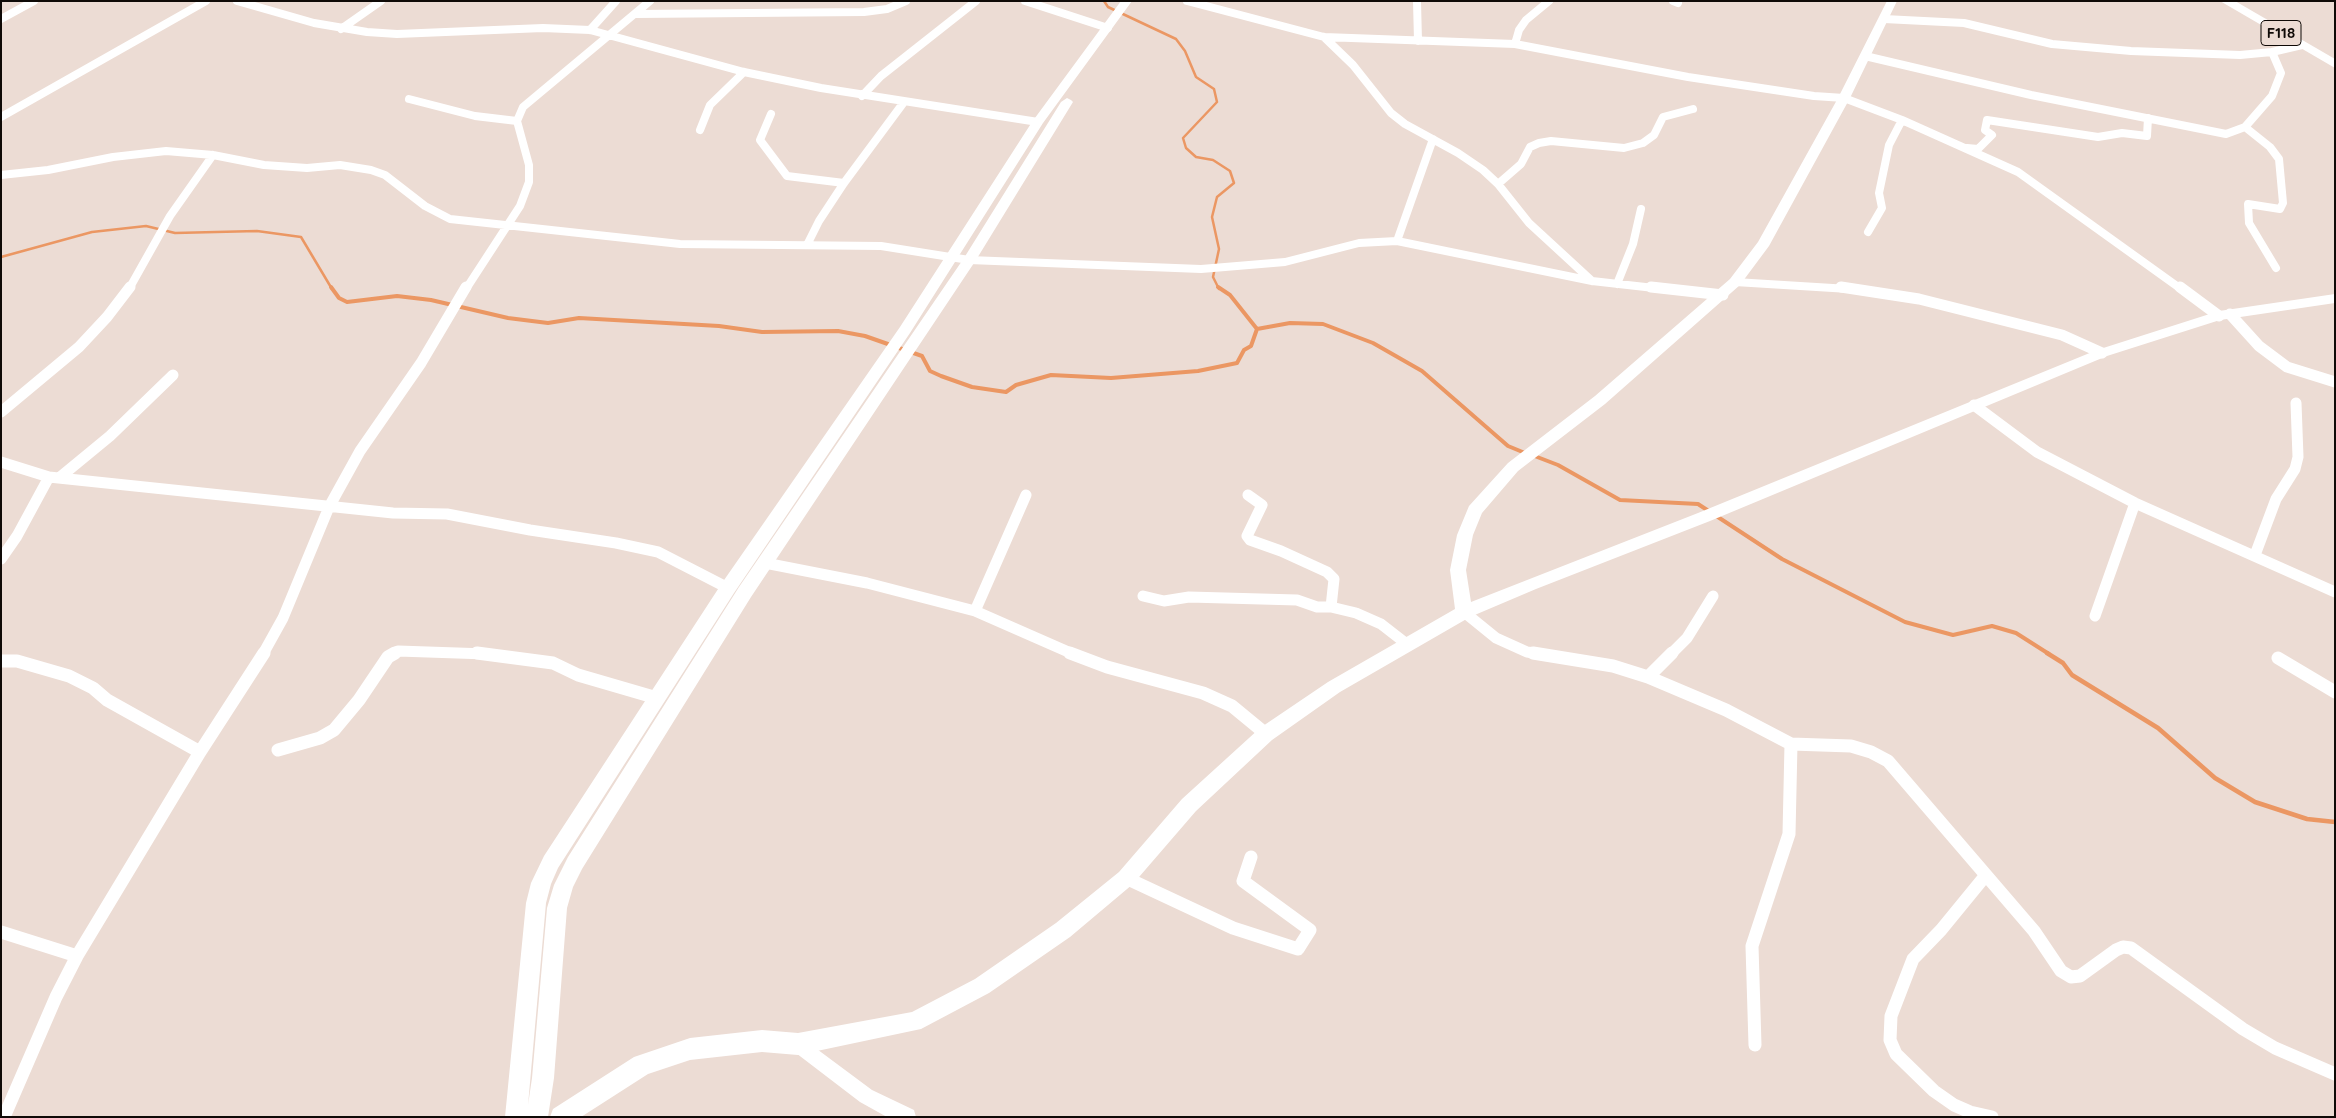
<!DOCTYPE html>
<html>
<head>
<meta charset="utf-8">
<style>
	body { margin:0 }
	#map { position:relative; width:2336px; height:1118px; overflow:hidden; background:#ecdcd4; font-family:Quicksand,sans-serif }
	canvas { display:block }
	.frame { position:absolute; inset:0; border:2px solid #0f0a07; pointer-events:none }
</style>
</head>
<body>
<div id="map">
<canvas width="2336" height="1118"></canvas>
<div class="frame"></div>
</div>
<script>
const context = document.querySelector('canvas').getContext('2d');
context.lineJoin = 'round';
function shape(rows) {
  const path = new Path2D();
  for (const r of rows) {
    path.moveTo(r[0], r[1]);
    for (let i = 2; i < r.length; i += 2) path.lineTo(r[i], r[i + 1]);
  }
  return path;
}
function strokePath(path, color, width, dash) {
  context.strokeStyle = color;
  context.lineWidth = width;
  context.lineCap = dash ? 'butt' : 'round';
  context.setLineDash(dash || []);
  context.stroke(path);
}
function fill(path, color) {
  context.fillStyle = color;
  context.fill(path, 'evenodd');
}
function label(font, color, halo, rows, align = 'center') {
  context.font = font + ' Quicksand,sans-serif';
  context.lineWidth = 4.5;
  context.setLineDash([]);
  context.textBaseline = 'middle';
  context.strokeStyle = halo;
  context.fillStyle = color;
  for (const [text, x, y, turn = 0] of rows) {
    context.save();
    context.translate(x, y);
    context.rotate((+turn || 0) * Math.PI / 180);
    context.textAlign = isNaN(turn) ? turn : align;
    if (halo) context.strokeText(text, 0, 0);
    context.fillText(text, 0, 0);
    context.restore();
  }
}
strokePath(shape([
	[1104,1,1108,7,1176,39,1185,51,1196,77,1214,89,1217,102,1183,138,1186,148,1196,157,1213,160,1230,171,1234,183,1217,197,1212,217,1219,249,1213,277,1219,289],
	[1,257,92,232,146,226,175,233,257,231,301,237,332,289]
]), '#eb9763', 2.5);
strokePath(shape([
	[331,287,339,298,347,302,397,296,431,300,508,318,548,323,579,318,719,326,762,332,838,331,865,336,922,356,930,371,941,376,972,387,1006,392,1016,385,1051,375,1111,378,1198,371,1237,363,1244,350,1251,346,1257,329,1290,323,1323,324,1373,343,1422,371,1508,446,1525,453],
	[1218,287,1230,295,1257,329],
	[1532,455,1558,465,1620,500,1698,504,1782,559,1905,622,1953,635,1992,626,2016,633,2049,654]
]), '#eb9763', 4);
strokePath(shape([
	[2047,653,2063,663,2072,675,2158,728,2215,778,2255,802,2307,819,2335,822]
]), '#eb9763', 4.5);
strokePath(shape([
	[237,1,314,23,367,32,397,34,543,28,590,30,744,72,821,88,1038,122],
	[1025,1,1108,28],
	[1187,1,1324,37,1515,44,1688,77,1814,96,1844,98,1902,120,2018,172,2181,289],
	[1417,1,1418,41],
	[1673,1,1678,3],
	[636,14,864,12,887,9,906,1],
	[1,19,34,1],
	[1884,19,1964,23,2052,44,2131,51,2240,55,2272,52,2302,45],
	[341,29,381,1],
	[590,30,616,1],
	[1324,37,1353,65,1391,113,1405,124,1458,153,1483,170,1498,184,1529,223,1592,281],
	[1515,44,1519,30,1526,20,1549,1],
	[1865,56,2031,95,2226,134,2245,127,2272,96,2281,73,2272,52],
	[862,96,881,76,976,1],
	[409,99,475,116,517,121],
	[771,114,760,140,787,176,844,183],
	[1,117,206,1],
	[2245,127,2270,147,2279,159,2283,203,2280,209,2248,204,2249,223,2276,268],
	[700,130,710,105,744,72],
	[1967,148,1978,149,1992,135,1985,130,1987,120,2098,137,2122,133,2147,136,2148,118],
	[1,175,48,170,113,157,166,151,213,155,264,165,307,168,340,165,371,170,385,175,425,206,450,219,680,244,881,246,969,260,1201,269,1285,262,1359,243,1397,241,1592,281,1663,289],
	[1498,184,1521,164,1530,147,1539,143,1551,141,1624,148,1643,143,1654,135,1663,117,1693,109],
	[1868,232,1882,208,1879,193,1889,145,1902,120],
	[1397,241,1433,139],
	[807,245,819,221,844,183,904,102],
	[1735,282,1849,289],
	[1617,284,1633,244,1641,209],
	[129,289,170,216,213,155],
	[466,289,520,206,529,182,529,165,517,121,523,107,650,1]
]), '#fff', 8);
strokePath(shape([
	[1651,287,1723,295],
	[1841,287,1919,299,2062,335,2102,353],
	[2180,287,2219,316],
	[2230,314,2259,346,2287,367,2335,382],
	[1974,405,2037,452,2135,503,2335,592],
	[1,412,79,347,107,317,130,287],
	[1,462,49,477,393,513,447,514,530,530,616,543,658,552,728,588],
	[59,478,110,436,173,375],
	[1248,495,1262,505,1247,536,1250,540,1281,551,1327,572,1334,579,1331,607],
	[2255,555,2276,499,2295,469,2298,457,2296,403],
	[1,559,17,536,49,477],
	[765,563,867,583,975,611,1073,654],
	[1143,596,1164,601,1189,597,1297,600,1317,607,1331,607,1356,613,1381,624,1408,645],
	[975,611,1026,495],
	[1464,612,1496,638,1527,652,1541,654],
	[2095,616,2135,503],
	[263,654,283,618,329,507,360,451,421,363,466,287],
	[393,654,398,651,487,654],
	[1671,654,1687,638,1713,596]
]), '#fff', 11);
strokePath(shape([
	[477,653,553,663,578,675,657,698],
	[1070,653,1107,667,1203,693,1232,706,1266,734],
	[1533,653,1613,666,1648,677,1726,710,1791,744,1851,746,1871,752,1888,761,2034,931,2061,971,2071,977,2080,976,2116,950,2123,947,2131,948,2243,1029,2275,1048,2335,1074],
	[2278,658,2335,692],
	[1,661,17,661,69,676,93,688,107,700,200,752],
	[1648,677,1672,653],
	[278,750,320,738,334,730,359,700,388,657,395,653],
	[1986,875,1941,930,1913,959,1891,1016,1890,1040,1896,1054,1934,1091,1954,1105,1970,1112,1992,1117],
	[1126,878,1233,928,1298,949,1310,930,1243,881,1251,857],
	[1,932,77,956],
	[1755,1045,1752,946,1789,834,1791,744],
	[4,1117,56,997,77,956,200,752,264,653]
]), '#fff', 13);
fill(shape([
	[798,1035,872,1090,914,1110,916,1117,887,1117,860,1102,792,1050,789,1044,792,1038,798,1035]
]), '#fff');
fill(shape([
	[1121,1,1132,1,1043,123,910,333,734,593,558,868,551,884,546,903,528,1105,532,1078,547,908,554,885,568,857,739,587,964,258,1061,102,1067,98,1071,100,1073,102,976,260,751,597,582,869,573,887,567,908,554,1078,548,1117,505,1117,526,903,531,883,544,856,722,583,900,327,1032,122,1121,1],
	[1887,1,1897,1,1850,98,1769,246,1740,285,1605,404,1518,471,1482,513,1473,535,1466,570,1471,602,1698,513,2097,350,2219,311,2335,294,2335,303,2220,320,2107,356,1710,521,1536,589,1470,617,1340,692,1272,740,1196,811,1133,884,1070,937,989,993,921,1029,798,1055,762,1052,690,1060,648,1074,581,1117,550,1117,553,1109,634,1057,690,1038,762,1030,798,1033,912,1012,975,979,1056,923,1119,872,1182,799,1260,728,1328,682,1455,609,1450,570,1457,535,1469,506,1508,463,1595,396,1730,279,1758,242,1838,98,1887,1]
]), '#fff');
fill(shape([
	[2220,1,2235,1,2335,59,2335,68,2220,1]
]), '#fff');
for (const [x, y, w] of [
	[2281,33,40]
]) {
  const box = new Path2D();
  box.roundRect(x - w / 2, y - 12.5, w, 25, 4);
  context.fillStyle = '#ecdcd4';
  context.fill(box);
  strokePath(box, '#0f0a07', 1);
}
label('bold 15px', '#0f0a07', null, [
	["F118",2281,33]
]);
</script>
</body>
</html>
